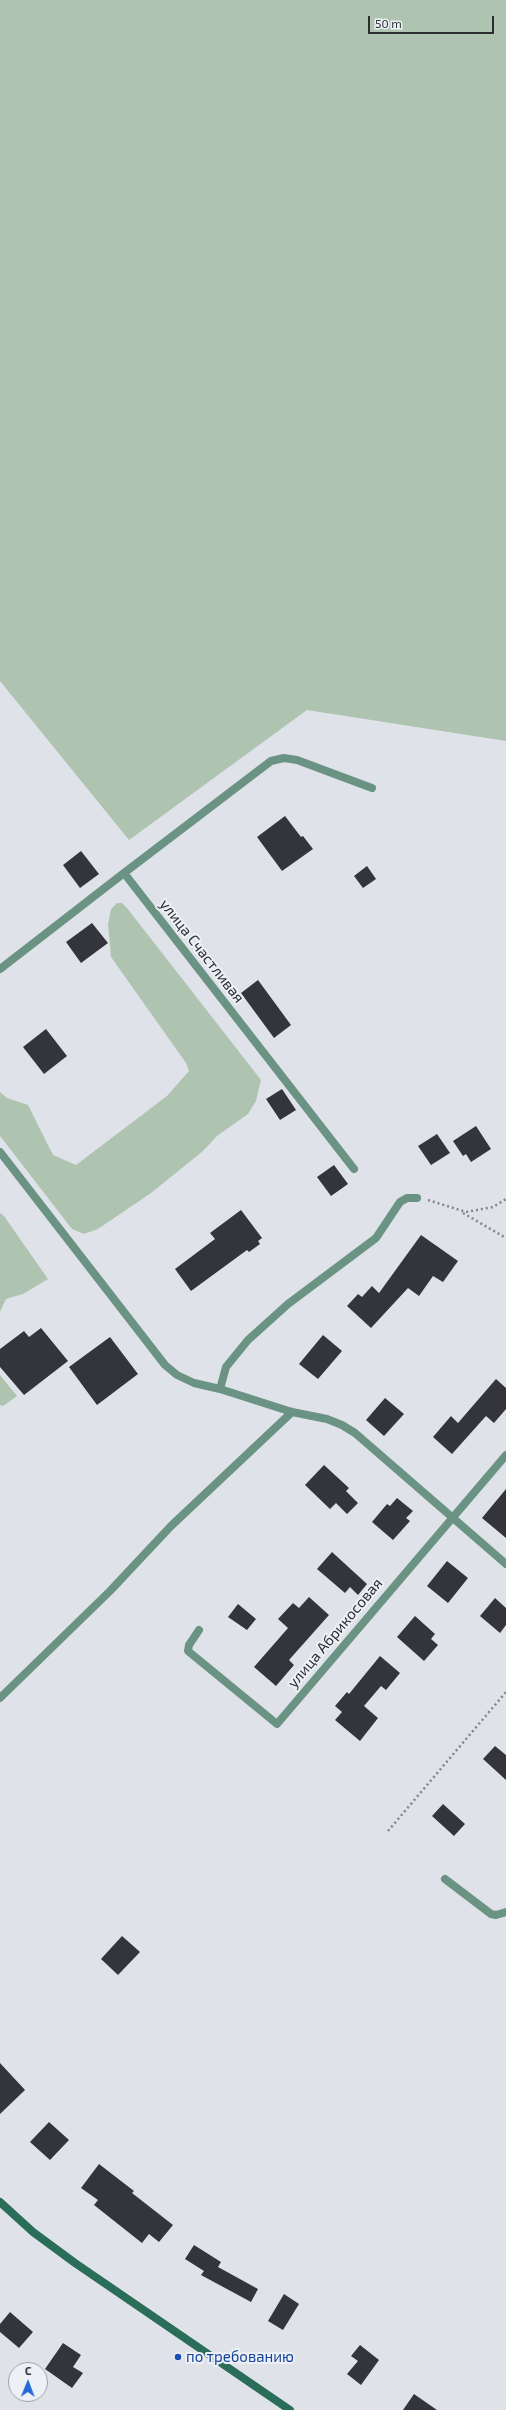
<!DOCTYPE html>
<html>
<head>
<meta charset="utf-8">
<style>
	body { margin:0 }
	#map { position:relative; width:506px; height:2410px; overflow:hidden; background:#dfe3e9; font-family:"Exo 2",sans-serif }
	canvas { display:block }
	.north { position:absolute; left:8px; top:2362px; width:40px; height:40px; box-sizing:border-box; background:#edf0f6; border:1px solid #a0a2a7; border-radius:50%; rotate:1deg; font-size:11px; font-weight:700; line-height:16px; text-align:center; color:#2c2e30 }
	.north::after { content:''; display:block; margin:auto; width:14px; height:18px; background:#2469d5; clip-path:polygon(50% 0,100% 100%,50% 72%,0 100%) }
	.scale { position:absolute; left:368px; top:16px; width:126px; height:18px; box-sizing:border-box; border:2px solid #2c2e30; border-top:0; padding-left:5px; font-size:12px; line-height:14px; white-space:nowrap; color:#2c2e30; -webkit-text-stroke:3px #edf0f6; paint-order:stroke }
</style>
</head>
<body>
<div id="map">
<canvas width="506" height="2410"></canvas>
<div class="north">С</div>
<div class="scale">50 m</div>
</div>
<script>
const context = document.querySelector('canvas').getContext('2d');
context.lineJoin = 'round';
function fill(path, color) {
  context.fillStyle = color;
  context.fill(path, 'evenodd');
}
function shape(rows) {
  const path = new Path2D();
  for (const r of rows) {
    path.moveTo(r[0], r[1]);
    for (let i = 2; i < r.length; i += 2) path.lineTo(r[i], r[i + 1]);
  }
  return path;
}
function strokePath(path, color, width, dash) {
  context.strokeStyle = color;
  context.lineWidth = width;
  context.lineCap = dash ? 'butt' : 'round';
  context.setLineDash(dash || []);
  context.stroke(path);
}
function label(font, color, halo, rows, align = 'center') {
  context.font = font + ' "Exo 2",sans-serif';
  context.lineWidth = 4;
  context.setLineDash([]);
  context.textBaseline = 'middle';
  context.strokeStyle = halo;
  context.fillStyle = color;
  for (const [text, x, y, turn = 0] of rows) {
    context.save();
    context.translate(x, y);
    context.rotate((+turn || 0) * Math.PI / 180);
    context.textAlign = isNaN(turn) ? turn : align;
    if (halo) context.strokeText(text, 0, 0);
    context.fillText(text, 0, 0);
    context.restore();
  }
}
fill(shape([
	[0,0,506,0,506,741,307,710,129,840,0,681],
	[117,903,122,903,127,908,261,1080,256,1101,248,1114,217,1136,203,1151,151,1193,98,1229,84,1234,72,1229,0,1136,0,1092,7,1098,28,1105,53,1155,76,1165,167,1096,189,1071,186,1063,111,957,108,924,111,909],
	[0,1213,4,1216,48,1279,23,1294,6,1299,0,1312],
	[0,1375,17,1396,3,1406,0,1405]
]), '#aec3b0');
fill(shape([
	[285,816,301,837,303,836,313,849,282,871,257,837],
	[81,851,99,874,80,888,63,865],
	[367,866,376,879,363,888,354,876],
	[92,923,108,943,81,963,66,942],
	[258,980,291,1025,274,1038,241,993],
	[46,1029,67,1056,44,1074,23,1047],
	[282,1089,296,1110,280,1120,266,1099],
	[476,1126,491,1149,471,1162,466,1154,463,1156,453,1141],
	[437,1134,450,1153,431,1165,418,1146],
	[334,1165,348,1184,331,1196,317,1177],
	[241,1210,262,1238,258,1241,260,1244,249,1252,247,1250,191,1291,175,1269,215,1239,210,1233],
	[421,1235,458,1261,443,1282,433,1276,419,1296,408,1288,371,1328,347,1306,358,1294,362,1297,372,1286,379,1293],
	[41,1328,68,1361,24,1395,0,1367,0,1349,24,1331,29,1337],
	[323,1335,342,1351,318,1379,299,1364],
	[110,1337,138,1374,97,1405,69,1367],
	[496,1379,506,1388,506,1409,494,1423,486,1416,452,1454,433,1437,451,1416,458,1423],
	[385,1398,404,1414,384,1436,366,1420],
	[324,1465,349,1488,346,1491,358,1503,347,1514,336,1503,330,1509,305,1485],
	[506,1489,506,1538,482,1518],
	[397,1498,413,1511,406,1518,410,1521,393,1540,372,1522,387,1504,390,1506],
	[332,1552,367,1584,358,1595,350,1587,345,1593,317,1569],
	[447,1561,468,1578,448,1603,427,1586],
	[309,1597,329,1615,289,1660,294,1665,276,1686,254,1667,288,1628,278,1619,293,1603,299,1608],
	[495,1598,506,1608,506,1625,500,1633,480,1616],
	[238,1604,256,1619,247,1630,228,1617],
	[415,1616,435,1634,431,1639,438,1645,424,1661,397,1637],
	[380,1656,400,1673,386,1690,381,1686,364,1706,378,1718,360,1741,335,1720,342,1712,335,1706,347,1692,349,1694],
	[495,1746,506,1755,506,1780,483,1759],
	[443,1804,465,1824,454,1836,432,1816],
	[122,1936,140,1952,118,1975,101,1959],
	[0,2063,25,2090,0,2114],
	[49,2122,69,2140,50,2160,30,2142],
	[99,2164,134,2191,132,2193,173,2225,159,2242,149,2234,142,2243,94,2205,98,2200,81,2188],
	[194,2245,221,2262,218,2267,258,2289,251,2302,201,2275,204,2271,185,2259],
	[284,2294,299,2304,283,2330,268,2321],
	[10,2312,33,2332,19,2348,0,2332,0,2324],
	[63,2343,81,2355,73,2367,83,2373,72,2388,45,2369],
	[360,2345,379,2360,361,2385,347,2374,358,2361,351,2356],
	[414,2394,437,2410,403,2410]
]), '#33353a');
strokePath(shape([
	[428,1200,466,1212,493,1207,506,1199],
	[463,1213,506,1238],
	[388,1831,506,1692]
]), '#828589', 2.5, [2, 3]);
strokePath(shape([
	[124,873,271,761,284,758,297,760,372,788],
	[0,969,124,873,354,1169],
	[0,1152,165,1365,177,1375,194,1383,220,1389,292,1412,327,1419,342,1425,355,1433,506,1564],
	[220,1389,226,1367,248,1340,288,1304,376,1238,400,1202,407,1198,417,1198],
	[199,1630,189,1645,188,1651,277,1724,506,1455],
	[0,1698,110,1591,171,1526,292,1412],
	[445,1879,491,1914,496,1915,506,1912]
]), '#6b9384', 8);
strokePath(shape([
	[0,2202,33,2232,75,2263,290,2410]
]), '#2a6d58', 8);
for (const [x, y, r, color] of [
	[178,2357,4,"#1a4fb4"]
]) {
  const dot = new Path2D();
  dot.arc(x, y, r, 0, 2 * Math.PI);
  context.fillStyle = color;
  context.fill(dot);
  strokePath(dot, '#edf0f6', 1.5);
}
label('15px', '#2c2e30', '#edf0f6', [
	["улица Счастливая",202,951,52],
	["улица Абрикосовая",335,1633,-50]
]);
label('15px', '#164399', '#edf0f6', [
	["по требованию",186,2357]
], 'left');
</script>
</body>
</html>
